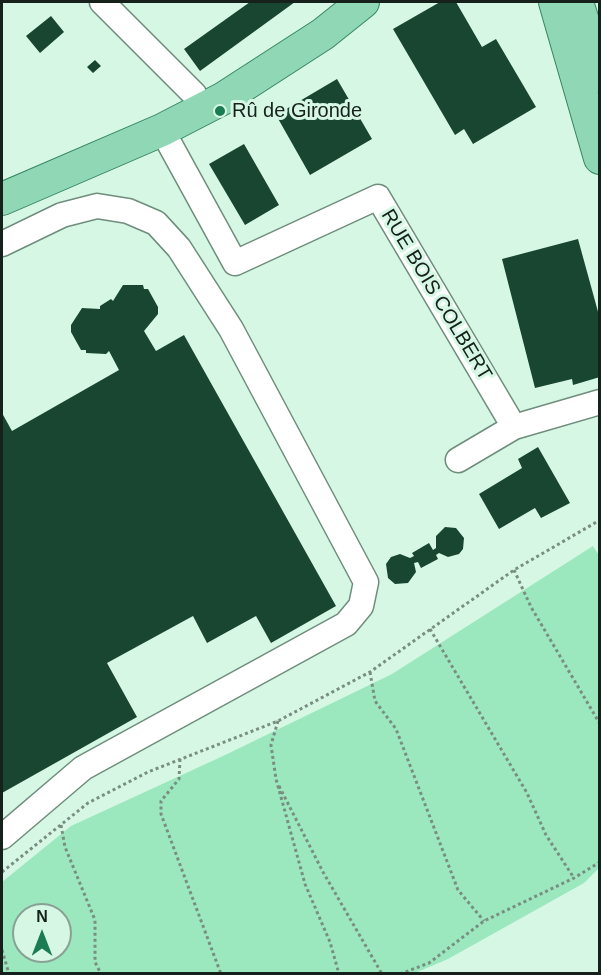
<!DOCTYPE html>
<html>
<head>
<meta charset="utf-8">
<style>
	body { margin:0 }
	#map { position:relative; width:601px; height:975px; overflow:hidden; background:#d7f7e5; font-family:Helvetica,sans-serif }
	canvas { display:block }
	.frame { position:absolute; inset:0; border:3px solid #15211a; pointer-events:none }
	.north { position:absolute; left:12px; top:903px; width:60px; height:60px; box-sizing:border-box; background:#d7f7e5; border:2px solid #89a194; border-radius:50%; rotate:0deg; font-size:16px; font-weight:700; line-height:24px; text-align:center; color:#15211a }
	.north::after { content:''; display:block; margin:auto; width:21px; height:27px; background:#1b7b53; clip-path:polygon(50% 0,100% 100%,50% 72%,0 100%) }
</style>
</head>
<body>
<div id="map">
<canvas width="601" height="975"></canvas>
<div class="frame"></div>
<div class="north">N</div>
</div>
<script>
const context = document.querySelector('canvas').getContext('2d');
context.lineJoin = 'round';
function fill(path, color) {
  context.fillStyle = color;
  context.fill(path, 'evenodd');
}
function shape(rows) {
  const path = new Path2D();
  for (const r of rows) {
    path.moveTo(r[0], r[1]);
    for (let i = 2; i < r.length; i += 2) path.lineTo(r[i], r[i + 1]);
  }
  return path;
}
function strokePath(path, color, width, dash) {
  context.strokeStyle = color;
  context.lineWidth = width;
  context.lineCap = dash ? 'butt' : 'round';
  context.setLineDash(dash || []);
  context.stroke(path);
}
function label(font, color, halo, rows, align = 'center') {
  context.font = font + ' Helvetica,sans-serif';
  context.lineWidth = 6;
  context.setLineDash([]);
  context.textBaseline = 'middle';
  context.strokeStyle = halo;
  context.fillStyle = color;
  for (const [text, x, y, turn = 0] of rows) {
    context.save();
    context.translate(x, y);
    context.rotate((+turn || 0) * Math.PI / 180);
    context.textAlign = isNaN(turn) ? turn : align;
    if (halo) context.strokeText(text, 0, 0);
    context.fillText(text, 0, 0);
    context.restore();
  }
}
fill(shape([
	[593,546,600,557,600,867,584,883,448,959,415,973,2,973,2,882,71,826,223,756,392,674],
	[24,915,60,915,60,951,24,951]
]), '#9be8be');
fill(shape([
	[250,2,295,2,200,71,184,49],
	[440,2,456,2,482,47,496,39,536,107,473,144,464,129,455,135,393,29],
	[51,16,64,32,40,53,26,36],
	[95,60,101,66,93,73,87,67],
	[337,79,372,139,310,175,276,115],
	[244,144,279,205,245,225,209,164],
	[578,239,600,319,600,377,573,385,572,379,535,388,502,259],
	[123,285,143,285,144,289,148,289,158,307,158,314,144,331,156,351,184,335,336,606,271,643,256,616,207,643,193,616,107,663,137,717,2,793,2,413,12,431,119,370,109,351,106,354,86,353,86,350,81,350,71,332,71,325,82,308,100,309,100,306,111,299,113,301],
	[538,447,570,503,541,518,535,508,499,529,479,494,522,468,518,459],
	[445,527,456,528,464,538,463,549,459,554,448,557,439,553,436,555,438,559,421,568,418,562,414,563,416,572,408,583,395,584,388,578,386,564,391,557,400,554,410,558,414,556,412,553,429,543,433,550,436,548,436,536]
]), '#194631');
const minor = shape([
	[102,2,194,94],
	[162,130,235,263,378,197,514,427,600,402],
	[2,244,62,215,97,206,128,211,156,223,179,248,231,329,366,582,361,606,346,624,83,768,2,837],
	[458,460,514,427]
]);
const major = shape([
	[555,2,600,158],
	[577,2,600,76],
	[2,199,162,130,224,98,323,34,363,2]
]);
strokePath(minor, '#6f8d7c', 27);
strokePath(major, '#358660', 34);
strokePath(shape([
	[514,570,531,607,600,724],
	[430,629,527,793,546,835,574,878],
	[370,672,375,701,396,729,458,890,484,921],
	[278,721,271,745,276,779,305,884,330,942,339,974],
	[180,759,179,779,161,801,161,814,221,974],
	[279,786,323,872,382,974],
	[61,825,65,847,95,920,95,962,101,974],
	[2,872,88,803,148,772,278,721,370,672,514,570,600,520],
	[2,950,9,974],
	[400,974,429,963,484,921,574,878,600,862]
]), '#788e81', 3, [3, 3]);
strokePath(minor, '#fff', 24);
strokePath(major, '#90d7b6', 32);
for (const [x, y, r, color] of [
	[220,111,6,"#1b7b53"]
]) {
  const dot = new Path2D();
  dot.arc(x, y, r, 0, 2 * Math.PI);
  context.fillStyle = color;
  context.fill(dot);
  strokePath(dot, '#d7f7e5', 2);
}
label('20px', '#15211a', '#d7f7e5', [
	["Rû de Gironde",232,111]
], 'left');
label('20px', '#15211a', '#d7f7e5', [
	["RUE BOIS COLBERT",436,295,59]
]);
</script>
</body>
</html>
